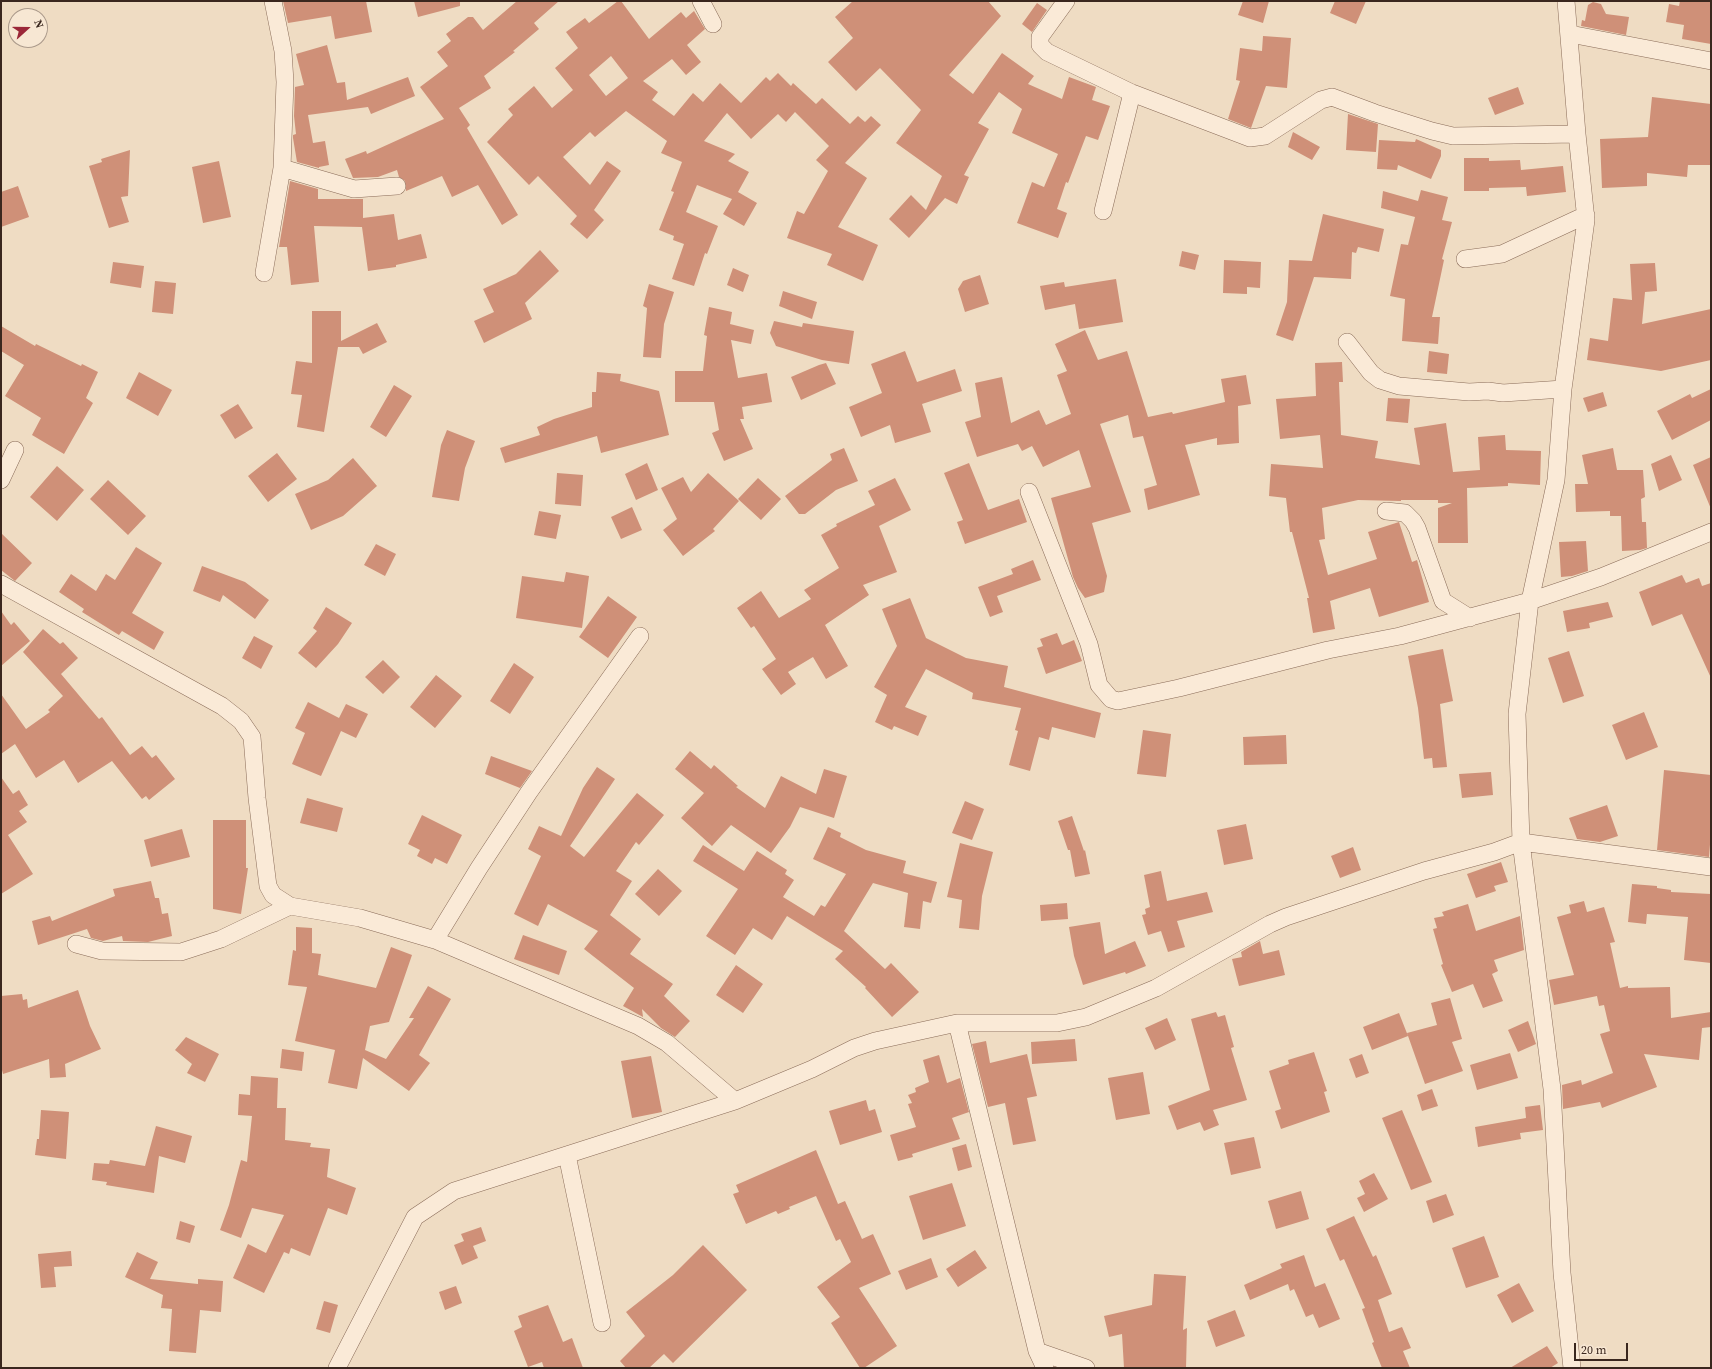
<!DOCTYPE html>
<html>
<head>
<meta charset="utf-8">
<style>
	body { margin:0 }
	#map { position:relative; width:1712px; height:1369px; overflow:hidden; background:#efdcc3; font-family:"Source Serif 4",serif }
	canvas { display:block }
	.frame { position:absolute; inset:0; border:2px solid #3a271e; pointer-events:none }
	.north { position:absolute; left:8px; top:8px; width:40px; height:40px; box-sizing:border-box; background:#f7e7d3; border:1px solid #ab9a8b; border-radius:50%; rotate:69deg; font-size:11px; font-weight:700; line-height:16px; text-align:center; color:#3a271e }
	.north::after { content:''; display:block; margin:auto; width:14px; height:18px; background:#9b2738; clip-path:polygon(50% 0,100% 100%,50% 72%,0 100%) }
	.scale { position:absolute; left:1574px; top:1343px; width:54px; height:18px; box-sizing:border-box; border:2px solid #3a271e; border-top:0; padding-left:5px; font-size:12px; line-height:14px; white-space:nowrap; color:#3a271e; -webkit-text-stroke:3px #f7e7d3; paint-order:stroke }
</style>
</head>
<body>
<div id="map">
<canvas width="1712" height="1369"></canvas>
<div class="frame"></div>
<div class="north">N</div>
<div class="scale">20 m</div>
</div>
<script>
const context = document.querySelector('canvas').getContext('2d');
context.lineJoin = 'round';
function fill(path, color) {
  context.fillStyle = color;
  context.fill(path, 'evenodd');
}
function shape(rows) {
  const path = new Path2D();
  for (const r of rows) {
    path.moveTo(r[0], r[1]);
    for (let i = 2; i < r.length; i += 2) path.lineTo(r[i], r[i + 1]);
  }
  return path;
}
function strokePath(path, color, width, dash) {
  context.strokeStyle = color;
  context.lineWidth = width;
  context.lineCap = dash ? 'butt' : 'round';
  context.setLineDash(dash || []);
  context.stroke(path);
}
fill(shape([
	[283,1,366,1,372,32,335,39,331,16,288,23],
	[414,1,460,1,460,6,418,17],
	[517,1,559,1,534,23,539,29,513,51,515,52,484,76,491,88,459,108,470,125,467,128,518,215,502,225,478,185,452,197,442,176,406,191,405,181,399,177,397,170,378,177,353,178,345,159,366,151,367,154,444,119,420,87,448,66,437,52,451,41,446,34,468,17,473,17,483,30],
	[618,1,621,1,649,39,681,12,686,18,694,11,705,29,687,45,701,62,686,75,672,59,643,81,658,92,652,100,674,116,693,93,703,102,720,83,741,103,766,77,770,81,778,73,791,86,793,83,816,104,822,98,850,124,858,116,865,122,871,116,881,125,845,163,867,178,838,227,878,245,863,281,827,265,832,254,787,238,797,211,804,214,828,171,816,160,829,146,795,112,786,122,778,114,751,139,727,113,704,141,735,154,728,161,749,172,738,192,757,203,744,226,723,214,732,199,697,185,686,212,718,226,707,254,705,253,694,286,672,279,684,244,673,240,674,236,659,230,674,192,671,191,682,162,661,153,667,141,626,111,595,137,590,132,563,157,590,185,607,161,621,171,594,210,604,220,587,239,570,224,577,216,538,176,529,185,487,142,513,115,508,109,534,86,552,108,573,90,555,68,578,48,566,32,585,18,589,23],
	[611,56,628,78,606,96,589,75],
	[853,1,988,1,1001,16,949,75,973,94,1002,53,1034,76,1028,84,1062,99,1069,77,1096,87,1092,100,1110,106,1098,140,1086,136,1068,183,1066,182,1057,209,1067,213,1058,238,1017,223,1032,182,1044,187,1058,154,1012,133,1022,109,999,92,978,123,989,129,964,175,969,177,957,204,945,198,909,238,889,219,911,195,926,210,942,176,896,143,921,110,880,68,856,91,828,62,853,38,835,17],
	[1243,1,1269,1,1263,23,1238,15],
	[1335,1,1366,1,1356,24,1330,13],
	[1680,1,1711,1,1711,44,1682,39,1684,25,1666,22,1669,4,1679,6],
	[1593,2,1601,4,1606,14,1629,17,1626,35,1581,26,1582,20,1585,21,1588,5],
	[1037,3,1047,10,1032,32,1022,24],
	[1263,36,1291,38,1287,88,1266,86,1251,128,1228,119,1240,81,1236,80,1240,48,1262,51],
	[327,45,337,83,345,82,347,100,408,77,415,96,371,114,368,107,308,115,313,143,325,141,329,165,319,167,319,168,297,162,293,138,293,135,296,134,294,116,295,87,304,85,296,54],
	[1518,87,1524,104,1495,115,1488,98],
	[1652,97,1711,104,1711,165,1688,165,1687,177,1647,173,1647,186,1602,188,1600,139,1648,137],
	[1348,114,1378,124,1376,152,1346,150],
	[1293,132,1320,147,1312,160,1288,147],
	[1416,139,1441,150,1441,156,1431,179,1398,165,1397,170,1377,169,1379,140,1415,142],
	[130,150,128,196,121,197,129,222,109,228,89,166,102,162,101,159],
	[1464,158,1489,158,1489,161,1520,160,1521,170,1563,166,1566,192,1527,196,1526,187,1489,188,1489,191,1464,191],
	[219,161,231,217,203,223,192,167],
	[290,181,318,189,318,199,363,199,363,218,394,214,398,240,421,234,427,258,396,265,396,267,368,271,362,227,314,226,319,282,291,285,287,247,279,247],
	[18,186,29,217,1,227,1,192],
	[1421,190,1448,197,1442,220,1452,222,1442,259,1444,260,1432,317,1440,317,1438,344,1402,341,1405,299,1390,296,1401,244,1408,245,1415,217,1381,208,1383,191,1418,201],
	[1323,214,1384,229,1379,252,1358,247,1356,253,1352,252,1351,279,1314,277,1293,341,1276,335,1287,302,1289,260,1312,261],
	[540,250,559,271,525,303,532,319,484,343,474,321,494,312,483,289,516,274],
	[1182,251,1199,255,1195,270,1179,266],
	[1224,260,1261,262,1260,288,1247,287,1247,294,1223,293],
	[113,262,144,266,141,288,110,283],
	[1655,263,1657,291,1645,292,1642,324,1711,309,1711,360,1661,371,1587,360,1590,338,1608,341,1613,298,1632,300,1630,264],
	[733,268,749,275,743,292,727,285],
	[980,275,989,304,965,312,958,289,963,281],
	[1116,279,1123,322,1079,329,1075,304,1045,310,1040,286,1064,282,1065,287],
	[155,281,176,283,173,314,152,312],
	[649,284,674,292,664,324,661,358,643,357,647,308,643,306],
	[783,291,817,302,812,319,779,306],
	[709,307,732,312,730,324,754,330,751,344,731,340,738,378,767,373,772,402,742,407,744,419,740,419,753,449,724,461,712,433,719,430,714,402,675,402,675,371,703,371,707,336,704,335],
	[312,311,341,311,341,341,377,323,387,342,363,354,359,347,338,347,324,432,297,427,302,395,291,394,296,361,312,363],
	[774,321,802,327,803,323,854,331,849,364,822,360,776,346,770,333],
	[1,326,35,346,36,344,81,366,82,364,98,372,86,398,93,403,64,454,32,435,41,418,5,396,24,365,1,351],
	[1085,330,1098,360,1127,351,1148,417,1172,412,1173,414,1225,402,1221,379,1246,375,1251,404,1238,406,1239,443,1217,445,1217,438,1185,445,1200,495,1148,510,1144,489,1157,485,1143,436,1133,438,1128,415,1100,424,1131,512,1092,523,1107,576,1104,592,1085,598,1078,588,1073,577,1051,498,1091,487,1079,450,1043,467,1032,446,1022,451,1018,444,977,457,965,422,981,417,975,383,1002,377,1011,423,1039,410,1046,425,1071,414,1057,375,1067,371,1055,344],
	[905,351,917,382,955,369,962,391,922,404,931,432,895,443,890,425,861,437,849,407,882,393,871,364],
	[1429,351,1449,354,1447,374,1427,372],
	[1342,362,1343,382,1339,382,1341,435,1378,441,1375,458,1420,465,1414,428,1446,423,1453,472,1480,470,1478,437,1505,435,1506,450,1541,451,1540,485,1508,483,1508,486,1467,488,1468,543,1438,543,1438,508,1452,503,1438,503,1438,500,1401,500,1401,501,1358,500,1322,508,1325,539,1319,540,1328,575,1377,559,1368,532,1399,522,1412,562,1417,560,1429,602,1379,617,1370,588,1330,601,1335,629,1313,633,1307,598,1309,598,1292,532,1290,532,1286,498,1269,496,1271,464,1323,468,1320,435,1280,439,1276,399,1316,396,1315,363],
	[826,363,836,384,801,400,791,377,819,365],
	[139,372,172,390,158,416,126,398],
	[597,372,621,374,620,381,659,391,669,435,601,453,597,436,505,463,500,448,540,435,537,427,554,419,592,407,592,392,596,392],
	[394,385,412,396,386,437,370,427],
	[1711,389,1711,420,1672,440,1657,411,1690,394,1692,398],
	[1603,392,1607,406,1588,412,1583,398],
	[1388,398,1410,399,1408,423,1386,421],
	[238,404,253,428,235,439,220,415],
	[447,430,475,441,465,468,459,501,432,497,441,445],
	[844,448,858,481,836,490,805,514,799,514,785,496,832,460,830,454],
	[1613,448,1617,470,1643,470,1645,497,1641,499,1642,522,1646,522,1647,548,1640,550,1622,551,1621,516,1610,516,1610,511,1576,512,1575,484,1588,484,1582,455],
	[277,453,297,479,268,502,248,476],
	[1671,455,1682,480,1659,491,1651,464],
	[1711,457,1711,509,1693,465],
	[353,458,377,486,343,516,311,530,295,494,328,480],
	[647,463,658,490,636,500,625,474],
	[969,463,988,510,1019,499,1027,522,965,544,957,522,963,520,944,473],
	[57,466,84,490,57,521,30,497],
	[557,473,583,475,581,506,555,504],
	[708,473,739,501,713,529,715,531,683,556,663,530,677,519,661,488,683,477,691,492],
	[758,478,781,499,761,520,738,499],
	[895,478,911,510,879,526,897,572,863,585,869,595,825,625,848,666,826,679,813,657,788,672,796,684,781,695,762,669,776,659,754,626,751,628,737,608,761,591,779,618,811,599,804,590,839,568,821,535,837,526,836,524,875,505,868,491],
	[108,480,146,516,128,535,90,499],
	[632,507,642,530,621,539,611,517],
	[539,511,561,515,556,539,534,535],
	[1,533,32,563,15,581,1,570],
	[1586,541,1588,571,1572,576,1561,577,1559,542],
	[376,544,396,554,385,576,364,565],
	[136,547,162,563,132,613,164,632,154,650,122,631,119,635,82,612,84,609,59,592,71,574,96,591,106,574,115,580],
	[1033,560,1041,580,997,596,1003,612,990,617,978,587,1013,574,1011,569],
	[202,566,245,582,269,600,255,619,223,595,220,602,193,591],
	[566,572,589,576,582,628,516,618,522,576,564,582],
	[1682,575,1686,583,1699,578,1702,586,1711,583,1711,678,1682,614,1652,626,1639,592],
	[608,596,637,617,608,658,579,637],
	[910,598,926,638,966,658,1008,666,1004,687,1101,713,1095,738,1052,727,1049,740,1039,737,1030,771,1009,765,1018,731,1015,730,1021,708,972,699,973,693,926,669,905,707,927,716,918,736,894,726,892,730,875,722,887,695,874,687,897,646,882,609],
	[1608,602,1613,617,1589,623,1590,628,1567,632,1563,611],
	[326,607,352,623,338,644,316,668,298,653,317,631,313,628],
	[1,611,11,625,14,622,30,641,1,666],
	[43,629,60,644,63,642,78,658,61,674,99,719,102,717,130,755,142,746,152,758,156,755,175,779,149,800,146,796,142,799,112,761,78,783,64,760,36,778,15,744,1,754,1,694,26,729,50,712,48,710,63,696,23,652],
	[1057,633,1062,645,1074,640,1082,661,1046,674,1037,648,1043,646,1040,639],
	[254,636,273,646,261,669,242,658],
	[1443,649,1453,701,1440,704,1447,767,1433,768,1432,758,1424,759,1418,708,1408,656],
	[1569,651,1584,696,1563,703,1548,658],
	[383,660,400,677,383,694,365,677],
	[514,663,534,677,510,714,490,701],
	[436,675,462,696,435,728,410,707],
	[308,702,339,718,346,704,368,714,356,738,341,731,321,776,292,764,305,733,295,728],
	[1644,712,1658,747,1626,760,1612,725],
	[1143,730,1171,734,1166,777,1137,774],
	[1286,735,1287,764,1244,765,1243,737],
	[690,751,711,769,714,765,738,786,736,787,765,808,781,776,816,794,824,769,847,776,834,818,800,807,790,827,771,853,731,825,712,846,681,818,704,793,675,769],
	[491,756,532,771,520,788,485,774],
	[597,767,615,779,570,846,584,857,637,793,664,815,639,845,636,842,616,871,632,881,610,915,641,939,630,954,673,984,664,996,690,1021,675,1037,661,1028,642,1009,643,1017,623,1006,634,988,584,949,598,931,548,904,538,926,514,914,541,856,528,849,539,826,561,836,583,788],
	[1664,770,1711,775,1711,832,1709,857,1657,850],
	[1491,772,1493,795,1462,798,1459,774],
	[1,777,13,794,19,790,28,805,19,811,27,822,8,835,33,874,1,894],
	[307,798,343,808,337,832,300,823],
	[965,801,984,809,972,840,952,833],
	[1607,805,1618,836,1600,842,1577,839,1569,818],
	[422,815,462,835,447,864,435,858,432,864,417,856,420,850,408,844],
	[1072,816,1084,851,1085,850,1090,874,1075,877,1070,850,1068,850,1058,821],
	[213,820,246,820,246,868,248,868,241,914,213,909],
	[1246,824,1253,859,1224,865,1217,830],
	[828,827,841,833,840,837,866,850,906,861,903,873,937,882,931,903,923,901,920,929,904,927,908,893,873,883,844,931,885,969,891,963,919,992,892,1017,865,988,866,987,835,959,843,951,787,916,772,940,753,928,735,955,706,936,738,889,693,861,703,845,744,871,757,851,787,870,785,874,794,880,783,897,814,916,821,905,825,907,846,874,813,859],
	[182,829,190,857,151,867,144,840],
	[960,843,993,852,982,896,979,930,959,928,962,900,947,897],
	[1353,847,1361,870,1340,878,1331,856],
	[1501,862,1508,882,1494,886,1496,891,1476,898,1467,874],
	[658,869,682,891,659,916,635,894],
	[1161,871,1167,901,1207,892,1213,912,1177,921,1185,947,1168,952,1161,931,1148,935,1142,915,1146,914,1145,909,1150,907,1144,875],
	[151,881,155,898,159,898,162,914,168,913,172,936,148,942,123,941,122,936,103,941,91,938,87,929,38,945,32,921,50,916,52,921,115,896,113,889],
	[1632,884,1657,886,1657,888,1671,890,1671,892,1711,894,1711,963,1684,960,1688,917,1647,914,1646,924,1628,922],
	[1584,901,1587,912,1604,907,1615,942,1610,943,1620,988,1628,986,1628,988,1670,987,1671,1018,1711,1012,1711,1027,1702,1028,1699,1060,1644,1054,1657,1087,1602,1108,1600,1102,1563,1109,1562,1085,1581,1080,1582,1085,1613,1073,1600,1034,1610,1031,1604,1005,1599,1006,1597,996,1554,1005,1549,980,1574,975,1557,917,1571,913,1569,905],
	[1067,903,1068,919,1041,921,1040,905],
	[1468,904,1476,931,1520,916,1524,950,1494,960,1498,971,1492,974,1503,1001,1483,1008,1473,984,1452,992,1441,965,1443,964,1433,929,1437,928,1434,918,1444,916,1442,912],
	[1100,922,1105,954,1135,941,1146,966,1126,974,1125,972,1083,985,1074,956,1069,927],
	[296,927,312,928,312,953,321,954,318,975,376,988,391,947,412,955,389,1022,370,1026,365,1050,386,1059,414,1018,409,1018,428,986,451,999,419,1055,430,1063,409,1091,363,1058,357,1089,328,1083,335,1050,295,1041,307,987,288,985,293,950,296,951],
	[523,935,567,951,559,975,514,959],
	[1260,941,1263,954,1279,950,1285,975,1239,986,1232,959,1242,957,1241,952],
	[736,965,763,984,743,1013,716,995],
	[78,990,90,1026,101,1049,65,1064,66,1077,50,1078,49,1059,3,1074,1,1066,1,996,22,994,23,1000,27,999,28,1008],
	[1450,998,1462,1039,1452,1042,1463,1071,1425,1084,1407,1033,1437,1025,1431,1003],
	[1216,1012,1218,1017,1225,1015,1234,1047,1231,1048,1247,1100,1213,1110,1219,1125,1204,1131,1200,1122,1177,1130,1168,1106,1210,1090,1191,1019],
	[1399,1013,1408,1036,1372,1050,1363,1027],
	[1167,1018,1176,1040,1155,1050,1145,1028],
	[1528,1021,1536,1044,1518,1052,1508,1030],
	[186,1037,219,1054,205,1082,187,1073,192,1064,175,1050],
	[1075,1039,1077,1061,1032,1064,1031,1042],
	[986,1041,990,1063,1027,1054,1037,1096,1027,1098,1036,1141,1013,1145,1005,1103,988,1107,972,1044],
	[282,1049,304,1052,302,1071,280,1068],
	[1314,1052,1327,1091,1324,1092,1330,1112,1281,1129,1275,1111,1281,1109,1269,1071,1289,1064,1288,1060],
	[1510,1053,1518,1078,1477,1090,1470,1065],
	[1362,1054,1369,1073,1356,1078,1349,1059],
	[939,1055,947,1083,960,1078,969,1112,952,1118,960,1139,912,1154,913,1157,898,1161,890,1135,916,1127,908,1104,912,1103,908,1095,916,1092,915,1088,929,1082,923,1060],
	[651,1056,662,1112,632,1118,621,1061],
	[1143,1072,1150,1114,1116,1120,1108,1078],
	[251,1076,278,1078,277,1108,286,1108,285,1140,311,1143,310,1147,330,1149,327,1177,356,1188,347,1215,328,1208,310,1256,291,1248,289,1254,284,1252,264,1293,233,1278,248,1244,266,1253,284,1215,252,1208,241,1238,220,1230,229,1205,241,1160,247,1162,252,1116,238,1115,239,1094,250,1095],
	[1432,1089,1438,1106,1422,1111,1417,1095],
	[866,1100,869,1111,875,1109,882,1132,840,1145,829,1111],
	[1540,1105,1543,1130,1520,1133,1521,1139,1478,1147,1475,1127,1526,1118,1525,1107],
	[41,1110,69,1112,66,1159,35,1155,37,1139,39,1139],
	[1402,1110,1432,1182,1411,1190,1382,1118],
	[156,1126,192,1136,185,1163,159,1156,154,1193,106,1185,107,1182,92,1180,94,1163,109,1164,110,1160,145,1166],
	[1254,1137,1261,1168,1231,1175,1224,1143],
	[966,1144,972,1167,958,1171,952,1148],
	[816,1150,838,1204,845,1201,862,1239,873,1234,891,1274,859,1288,897,1346,864,1368,860,1368,831,1323,840,1317,817,1287,851,1262,840,1239,836,1241,816,1196,789,1207,790,1209,778,1214,776,1211,746,1224,733,1194,739,1192,736,1185],
	[1374,1173,1388,1199,1364,1212,1357,1198,1365,1194,1359,1181],
	[952,1183,966,1226,923,1240,909,1196],
	[1301,1191,1309,1219,1276,1229,1268,1201],
	[1446,1194,1454,1215,1433,1223,1426,1201],
	[1354,1216,1373,1257,1376,1255,1392,1294,1378,1300,1389,1332,1402,1327,1411,1348,1403,1351,1410,1368,1382,1368,1372,1343,1374,1342,1362,1309,1365,1308,1344,1259,1340,1261,1326,1229],
	[180,1221,195,1226,190,1243,176,1239],
	[481,1227,486,1241,473,1246,478,1258,462,1265,454,1245,464,1241,461,1234],
	[1484,1236,1499,1277,1466,1288,1452,1248],
	[703,1245,747,1290,673,1363,664,1354,649,1368,626,1368,620,1361,645,1336,626,1312,673,1275],
	[975,1250,987,1268,958,1287,946,1269],
	[71,1251,72,1266,54,1267,56,1287,41,1288,38,1254],
	[137,1252,158,1262,150,1279,198,1284,198,1279,223,1281,221,1312,200,1310,196,1353,169,1351,172,1309,161,1308,163,1295,125,1277],
	[1304,1255,1315,1287,1325,1283,1340,1319,1319,1328,1313,1314,1306,1317,1294,1289,1290,1291,1288,1284,1250,1300,1244,1285,1282,1268,1280,1264],
	[931,1258,938,1277,906,1290,898,1271],
	[1154,1274,1186,1276,1183,1330,1187,1328,1186,1368,1124,1368,1122,1334,1109,1337,1104,1316,1152,1305],
	[1519,1283,1534,1311,1512,1323,1497,1295],
	[456,1286,462,1303,445,1310,439,1292],
	[324,1301,338,1305,330,1333,316,1329],
	[548,1305,563,1342,572,1338,583,1368,544,1368,542,1362,528,1367,514,1331,522,1327,518,1316],
	[1235,1310,1245,1336,1216,1347,1207,1321],
	[1547,1346,1558,1363,1550,1368,1510,1368]
]), '#cf9078');
const minor = shape([
	[701,1,713,24],
	[1066,1,1040,37,1040,45,1047,52,1132,93,1250,138,1265,136,1321,100,1332,97,1375,113,1432,131,1453,136,1577,134],
	[1566,1,1577,134,1586,220,1563,389,1556,480,1530,601,1517,714,1521,842,1552,1089,1562,1273,1572,1368],
	[1570,34,1711,61],
	[282,168,354,189,397,186],
	[1103,211,1132,93],
	[1465,259,1502,254,1586,215],
	[264,273,282,168,285,82,283,51,273,1],
	[1347,342,1371,373,1380,380,1399,386,1469,392,1488,391,1503,393,1563,389],
	[1,480,15,450],
	[1029,492,1089,644,1099,685,1111,699,1118,701,1179,688,1328,650,1400,636,1530,601,1601,577,1711,532],
	[1386,511,1405,513,1413,521,1417,528,1443,601,1470,618],
	[1,584,222,706,241,721,252,737,257,798,268,886,273,895,290,906,360,918,435,940,638,1026,667,1043,735,1101,812,1069,854,1048,875,1041,957,1023,1057,1023,1086,1017,1156,988,1270,924,1286,917,1424,871,1494,852,1521,842,1711,867],
	[435,940,479,868,529,792,640,636],
	[76,944,102,951,181,952,221,939,290,906],
	[957,1023,1037,1351,1045,1368],
	[567,1155,602,1323],
	[1037,1351,1086,1368],
	[337,1368,415,1217,454,1191,735,1101]
]);
strokePath(minor, '#8a6c59', 18);
strokePath(minor, '#faead7', 17);
</script>
</body>
</html>
